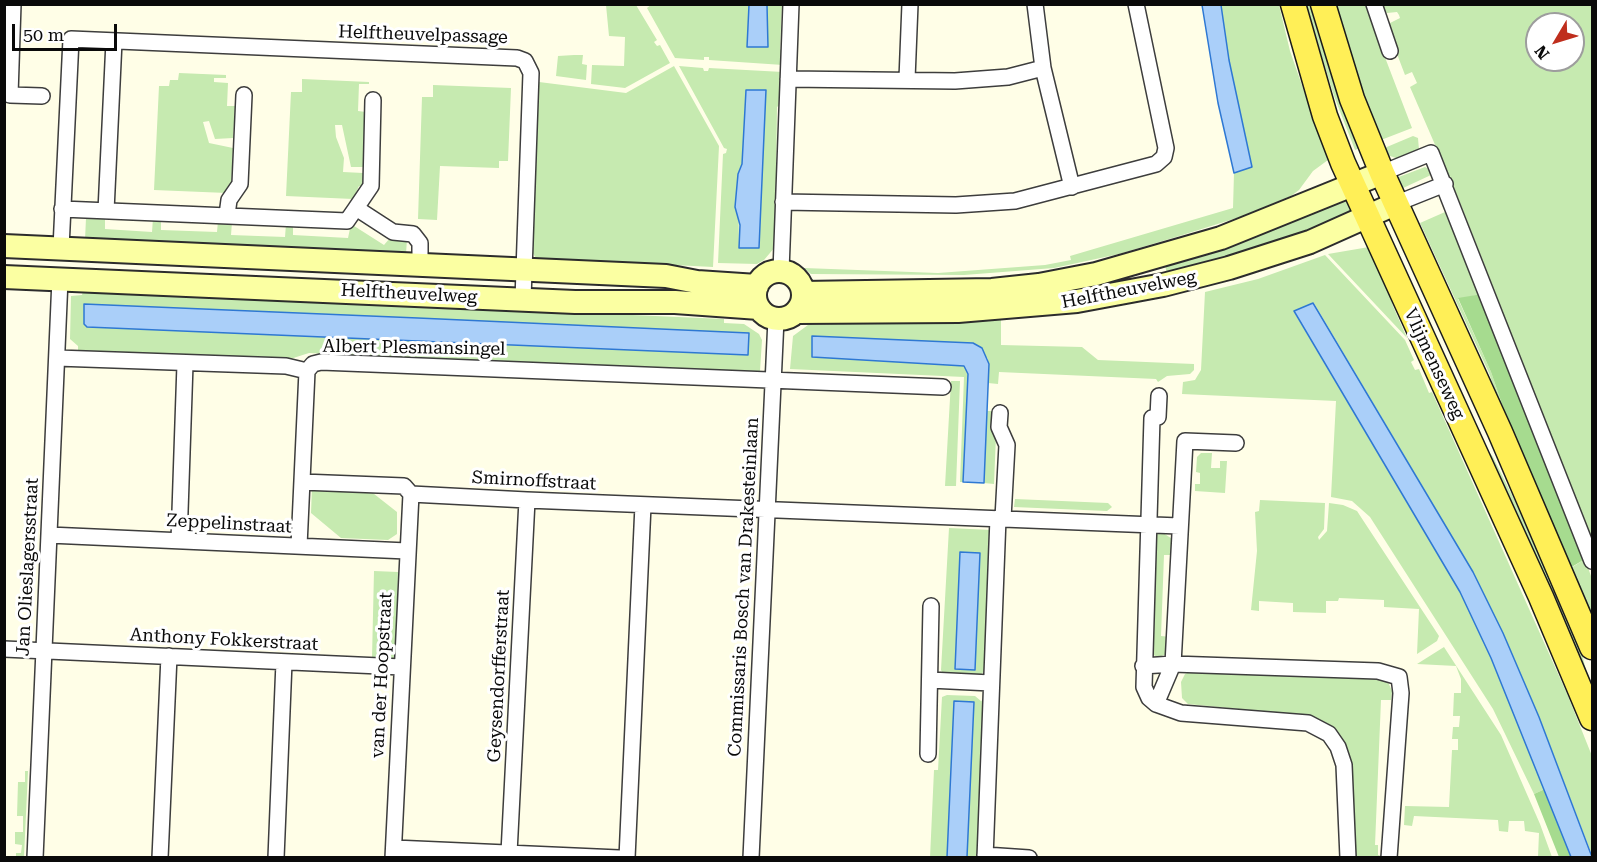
<!DOCTYPE html>
<html>
<head>
<meta charset="utf-8">
<style>
	body { margin:0 }
	#map { position:relative; width:1597px; height:862px; overflow:hidden; background:#fffee7; font-family:"Roboto Serif",serif }
	canvas { display:block }
	.frame { position:absolute; inset:0; border:6px solid #0a0a0a; pointer-events:none }
	.north { position:absolute; left:1525px; top:12px; width:60px; height:60px; box-sizing:border-box; background:#fff; border:2px solid #9d9d9d; border-radius:50%; rotate:232deg; font-size:16px; font-weight:700; line-height:24px; text-align:center; color:#0a0a0a }
	.north::after { content:''; display:block; margin:auto; width:21px; height:27px; background:#bf2e1d; clip-path:polygon(50% 0,100% 100%,50% 72%,0 100%) }
	.scale { position:absolute; left:12px; top:24px; width:105px; height:27px; box-sizing:border-box; border:3px solid #0a0a0a; border-top:0; padding-left:8px; font-size:18px; line-height:21px; white-space:nowrap; color:#0a0a0a; -webkit-text-stroke:4px #fff; paint-order:stroke }
</style>
</head>
<body>
<div id="map">
<canvas width="1597" height="862"></canvas>
<div class="frame"></div>
<div class="north">N</div>
<div class="scale">50 m</div>
</div>
<script>
const context = document.querySelector('canvas').getContext('2d');
context.lineJoin = 'round';
function fill(path, color) {
  context.fillStyle = color;
  context.fill(path, 'evenodd');
}
function shape(rows) {
  const path = new Path2D();
  for (const r of rows) {
    if (r.length === 3) {
      path.moveTo(r[0] + r[2], r[1]);
      path.arc(r[0], r[1], r[2], 0, 2 * Math.PI);
      continue;
    }
    path.moveTo(r[0], r[1]);
    for (let i = 2; i < r.length; i += 2) path.lineTo(r[i], r[i + 1]);
  }
  return path;
}
function strokePath(path, color, width, dash) {
  context.strokeStyle = color;
  context.lineWidth = width;
  context.lineCap = dash ? 'butt' : 'round';
  context.setLineDash(dash || []);
  context.stroke(path);
}
function label(font, color, halo, rows, align = 'center') {
  context.font = font + ' "Roboto Serif",serif';
  context.lineWidth = 6;
  context.setLineDash([]);
  context.textBaseline = 'middle';
  context.strokeStyle = halo;
  context.fillStyle = color;
  for (const [text, x, y, turn = 0] of rows) {
    context.save();
    context.translate(x, y);
    context.rotate((+turn || 0) * Math.PI / 180);
    context.textAlign = isNaN(turn) ? turn : align;
    if (halo) context.strokeText(text, 0, 0);
    context.fillText(text, 0, 0);
    context.restore();
  }
}
fill(shape([
	[652,4,749,5,747,46,767,47,767,5,782,5,780,49,784,54,783,65,709,60,709,57,704,57,704,60,675,58,647,8],
	[606,5,636,5,657,40,654,42,657,46,660,45,670,63,625,88,591,84,592,65,624,66,625,37,609,36],
	[1221,5,1279,5,1290,51,1328,160,1313,171,1299,190,1291,196,1240,217,1176,237,1119,254,1054,268,964,275,811,274,804,268,938,273,1045,265,1071,260,1070,256,1233,208,1234,173,1252,166,1229,60],
	[1306,5,1315,5,1362,147,1355,150,1334,96],
	[1335,5,1365,5,1412,128,1381,140,1371,129],
	[1379,5,1592,5,1592,540,1459,200,1410,87,1417,83,1412,72,1405,75,1386,25,1400,18,1399,15,1397,12,1387,13],
	[1537,24,1573,24,1573,60,1537,60],
	[574,55,583,55,582,64,587,65,586,80,556,76,558,56],
	[674,66,719,146,713,267,536,258,532,252,539,82,626,93],
	[679,66,703,68,704,71,708,71,709,68,783,72,782,103,777,107,775,247,764,260,757,264,718,263,723,154,726,153,727,149,724,148],
	[746,90,766,90,739,247,738,174,742,164],
	[179,73,226,75,226,78,214,78,214,82,228,83,227,106,235,106,233,138,215,139,209,121,203,122,209,143,233,148,231,187,227,193,154,190,159,86,169,86,170,80,178,80],
	[302,79,369,82,369,84,359,84,358,111,366,112,363,167,351,167,342,125,335,125,336,137,344,158,343,172,363,173,363,186,359,186,353,199,286,196,291,92,302,92],
	[433,85,511,88,508,161,499,161,499,168,440,166,437,220,418,219,422,97,433,97],
	[1413,136,1418,138,1419,150,1399,159,1390,156,1382,149],
	[1425,167,1429,169,1431,175,1401,189,1396,178],
	[1345,201,1351,201,1355,212,1267,246,1167,274,1165,265,1233,245],
	[1445,212,1447,212,1482,294,1458,299,1491,372,1516,445,1571,568,1585,559,1592,579,1592,628,1513,443,1489,373,1420,223],
	[86,218,105,219,105,229,152,232,153,218,161,218,161,230,217,232,218,221,232,222,231,235,285,237,286,224,293,224,293,235,348,238,351,224,384,245,390,238,407,239,406,254,85,240],
	[1369,247,1379,262,1393,306,1407,338,1328,254],
	[1325,255,1405,340,1414,360,1411,362,1415,370,1419,369,1429,393,1432,392,1568,696,1592,756,1592,855,1539,717,1503,633,1473,572,1314,303,1294,312,1460,592,1491,658,1545,789,1534,794,1493,709,1370,517,1352,501,1331,497,1336,401,1182,394,1183,382,1195,380,1201,370,1205,292,1258,279],
	[83,291,724,319,724,323,744,324,759,334,762,340,760,371,753,373,309,353,287,360,78,352,78,346,70,339,71,296,82,295],
	[88,327,749,333,749,334,747,355],
	[1001,318,1001,345,1082,347,1098,360,1194,364,1194,370,1190,374,1167,376,1158,382,1156,379,999,372,998,384,988,383,988,359,975,344,813,337,812,357,964,366,968,374,963,482,960,482,964,377,790,369,793,336,808,325,833,324,833,321],
	[951,381,960,381,956,486,945,486],
	[987,411,997,411,994,484,984,483],
	[1480,440,1493,457,1523,517,1581,650,1592,694],
	[1201,453,1212,453,1211,468,1220,468,1220,461,1227,461,1225,493,1195,491,1195,484,1200,484,1200,473,1196,472,1197,457],
	[312,487,369,490,397,512,397,534,388,540,341,538,311,513],
	[1015,499,1108,503,1112,507,1107,511,1014,507],
	[1260,500,1325,503,1324,529,1318,537,1319,540,1327,531,1329,503,1343,505,1357,511,1439,636,1437,641,1417,654,1419,609,1384,607,1384,600,1339,598,1338,601,1326,601,1326,613,1293,612,1293,603,1259,601,1259,611,1251,610,1257,551,1255,512,1259,511],
	[949,528,991,530,987,669,978,677,943,674,941,670],
	[961,552,980,554,975,670,955,669],
	[1163,533,1174,540,1175,555,1164,555,1161,636,1171,637,1167,654,1158,657,1149,653,1155,535],
	[374,571,398,572,396,658,372,658],
	[1444,647,1501,735,1540,824,1552,857,1538,857,1539,833,1525,831,1524,821,1509,821,1508,832,1499,831,1498,820,1414,816,1412,826,1404,825,1405,806,1449,807,1452,750,1458,750,1458,739,1452,739,1453,727,1459,727,1460,716,1453,716,1454,693,1461,693,1461,679,1456,666,1417,664],
	[1193,670,1378,679,1388,682,1392,691,1391,700,1381,700,1375,845,1378,845,1378,855,1385,857,1354,857,1351,760,1344,741,1335,731,1310,716,1188,704,1182,698,1181,682,1185,674],
	[947,695,975,696,981,701,985,699,979,857,967,857,974,703,959,701,954,702,947,857,930,858,934,770,938,770,942,697],
	[25,771,28,771,24,857,16,857,16,853,21,853,22,845,15,844,15,832,23,832,23,816,17,816,18,782,25,782]
]), '#c6eab0');
fill(shape([
	[1482,294,1585,559,1570,568,1516,445,1491,372,1458,298],
	[1545,789,1560,827,1571,857,1559,857,1534,794]
]), '#a6db8f');
const water = shape([
	[749,5,767,5,768,47,747,47,749,5],
	[1202,5,1221,5,1229,60,1252,167,1234,173,1218,103,1202,5],
	[746,90,766,90,759,248,739,248,740,225,735,207,738,174,742,164,746,90],
	[1313,303,1473,572,1503,633,1539,717,1592,857,1571,857,1491,658,1460,592,1294,311,1313,303],
	[84,304,418,318,749,333,748,355,87,327,84,324,84,304],
	[812,336,973,343,982,348,989,364,984,483,963,482,968,374,964,366,812,357,812,336],
	[960,552,980,553,975,670,955,669,960,552],
	[954,701,974,702,967,857,947,857,954,701]
]);
fill(water, '#aacff9');
strokePath(water, '#2e78d3', 1.5);
const street = shape([
	[13,4,10,95,42,96],
	[1035,4,1043,68,1072,187],
	[1374,4,1390,51],
	[788,79,955,81,1008,77,1043,68],
	[907,79,910,4],
	[1382,173,1431,153,1592,561],
	[783,202,956,205,1015,201,1156,164,1164,157,1166,148,1136,4],
	[1395,204,1445,184],
	[356,208,371,186,373,100],
	[62,209,347,221,356,208,393,232,413,234,420,243,420,265],
	[106,211,114,41],
	[227,215,229,200,240,184,244,95],
	[61,248,71,39,517,58,525,61,531,73,523,299],
	[781,271,791,4],
	[57,358,286,366,307,371,313,364,321,362,943,387],
	[1159,396,1158,417,1152,418,1144,687,1149,698,1156,704,1181,713,1308,723,1329,734,1338,747,1344,765,1348,858],
	[1000,413,999,427,1007,445,1003,518],
	[1236,443,1185,441,1173,664,1378,671,1399,677,1401,693,1389,858],
	[302,482,404,486,411,494,527,500,1179,526],
	[49,535,407,551],
	[179,541,185,364],
	[299,546,307,371],
	[4,649,402,667],
	[1143,666,1173,664,1156,704],
	[930,680,991,683],
	[928,754,931,606],
	[394,848,619,858],
	[509,853,527,500],
	[985,855,1029,858],
	[35,858,60,279],
	[160,858,169,656],
	[276,858,284,662],
	[393,858,411,494],
	[627,858,643,505],
	[751,858,776,319],
	[985,858,998,518]
]);
const secondary = shape([
	[4,246,666,276,697,282,757,286],
	[779,295,24],
	[4,277,575,302,675,302,759,308],
	[803,293,992,290,1039,285,1096,274,1221,238,1382,173],
	[797,312,958,311,1077,301,1163,285,1229,268,1310,242,1395,204]
]);
const primary = shape([
	[1293,4,1325,116,1343,163,1541,597,1592,718],
	[1323,4,1352,99,1382,173,1500,432,1592,647]
]);
strokePath(street, '#3d3d3d', 18);
strokePath(secondary, '#2c2c2c', 26);
strokePath(primary, '#1b1b1b', 27);
strokePath(street, '#fff', 15);
strokePath(secondary, '#fbffa2', 22);
strokePath(primary, '#ffef57', 24);
label('18px', '#0a0a0a', '#fff', [
	["Helftheuvelpassage",423,35,2],
	["Helftheuvelweg",1129,290,-11],
	["Helftheuvelweg",409,294,3],
	["Albert Plesmansingel",414,348,1],
	["Vlijmenseweg",1434,364,65],
	["Smirnoffstraat",534,481,3],
	["Zeppelinstraat",229,524,3],
	["Jan Olieslagersstraat",28,567,-87],
	["Commissaris Bosch van Drakesteinlaan",744,587,-87],
	["Anthony Fokkerstraat",224,640,3],
	["van der Hoopstraat",382,675,-87],
	["Geysendorfferstraat",499,676,-87]
]);
</script>
</body>
</html>
